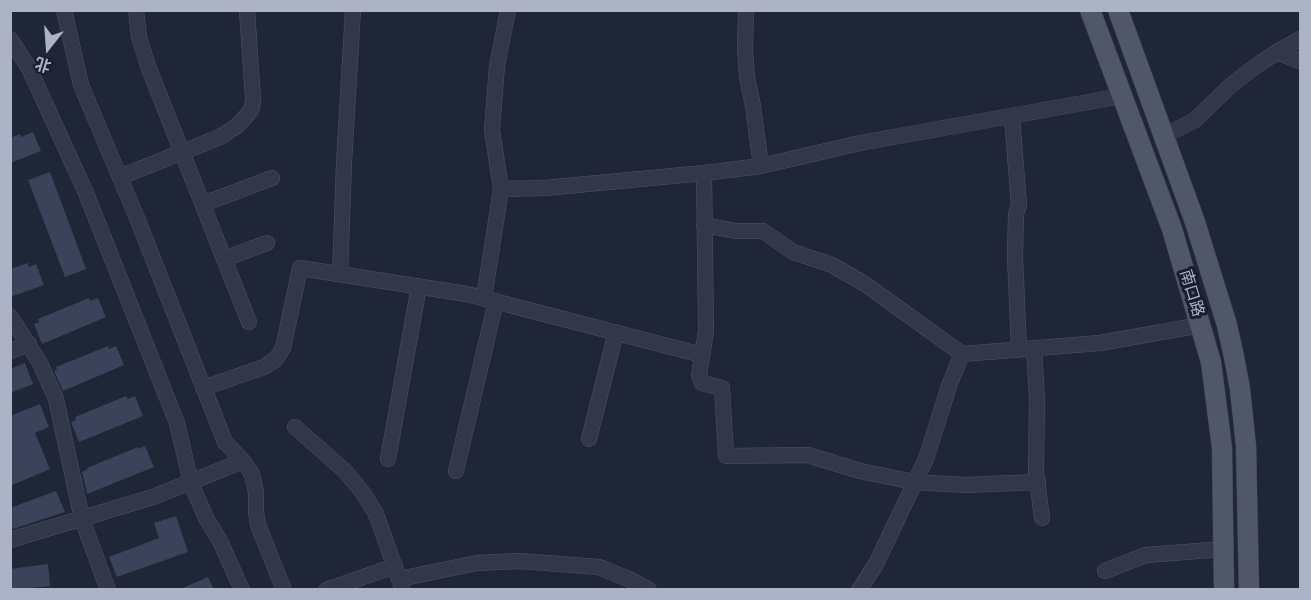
<!DOCTYPE html>
<html>
<head>
<meta charset="utf-8">
<style>
	body { margin:0 }
	#map { position:relative; width:1311px; height:600px; overflow:hidden; background:#1f2638; font-family:"Golos Text","Noto Sans SC",sans-serif }
	canvas { display:block }
	.frame { position:absolute; inset:0; border:12px solid #acb3c6; pointer-events:none }
	.north { position:absolute; left:18px; top:18px; width:60px; height:60px; -webkit-text-stroke:4px #181e2d; paint-order:stroke; rotate:197deg; font-size:16px; font-weight:700; line-height:24px; text-align:center; color:#acb3c6 }
	.north::after { content:''; display:block; margin:auto; width:21px; height:27px; background:#acb3c6; clip-path:polygon(50% 0,100% 100%,50% 72%,0 100%) }
</style>
</head>
<body>
<div id="map">
<canvas width="1311" height="600"></canvas>
<div class="frame"></div>
<div class="north">北</div>
</div>
<script>
const context = document.querySelector('canvas').getContext('2d');
context.lineJoin = 'round';
function fill(path, color) {
  context.fillStyle = color;
  context.fill(path, 'evenodd');
}
function shape(rows) {
  const path = new Path2D();
  for (const r of rows) {
    path.moveTo(r[0], r[1]);
    for (let i = 2; i < r.length; i += 2) path.lineTo(r[i], r[i + 1]);
  }
  return path;
}
function strokePath(path, color, width, dash) {
  context.strokeStyle = color;
  context.lineWidth = width;
  context.lineCap = dash ? 'butt' : 'round';
  context.setLineDash(dash || []);
  context.stroke(path);
}
function label(font, color, halo, rows, align = 'center') {
  context.font = font + ' "Golos Text","Noto Sans SC",sans-serif';
  context.lineWidth = 6;
  context.setLineDash([]);
  context.textBaseline = 'middle';
  context.strokeStyle = halo;
  context.fillStyle = color;
  for (const [text, x, y, turn = 0] of rows) {
    context.save();
    context.translate(x, y);
    context.rotate((+turn || 0) * Math.PI / 180);
    context.textAlign = isNaN(turn) ? turn : align;
    if (halo) context.strokeText(text, 0, 0);
    context.fillText(text, 0, 0);
    context.restore();
  }
}
fill(shape([
	[33,132,41,151,10,163,10,138,20,134,21,137],
	[50,172,86,269,65,277,28,180],
	[28,263,29,267,36,264,44,285,10,297,10,269],
	[89,298,90,301,98,298,106,317,42,344,34,324,39,322,38,319],
	[108,346,109,349,116,346,124,365,63,391,54,371,57,370,56,367],
	[25,363,33,384,10,393,10,369],
	[126,396,128,399,135,396,143,416,79,442,71,422,76,420,75,417],
	[40,404,49,427,35,433,50,469,10,486,10,416],
	[145,446,154,467,87,494,82,472,88,469,87,468,138,447,138,449],
	[56,491,65,512,13,529,10,523,10,508],
	[176,516,188,552,117,577,109,557,159,538,154,523],
	[48,564,50,586,10,590,10,569],
	[208,577,214,590,178,590]
]), '#3a4359');
const minor = shape([
	[64,10,81,85,137,218,225,442,243,461,252,474,256,492,256,512,258,525,284,590],
	[136,10,139,37,148,66,249,322],
	[746,10,745,49,747,77,753,106,761,166],
	[10,39,29,68,86,193,177,423,191,483,206,518,220,541,242,590],
	[1277,52,1300,61],
	[1012,117,1019,205,1016,214,1015,256,1019,350],
	[1164,136,1195,120,1230,86,1253,68,1277,52,1300,39],
	[120,177,220,137,237,126,248,114,252,108,253,99,247,10],
	[501,189,492,130,497,66,508,10],
	[203,204,272,178],
	[704,225,736,231,763,231,793,252,832,265,865,284,962,354,950,383,926,459,876,564,859,590],
	[224,259,267,243],
	[340,274,344,163,353,10],
	[484,298,501,189,545,188,704,173],
	[10,316,40,363,56,399,82,519,108,590],
	[1034,349,1037,399,1036,472,1042,518],
	[10,351,29,344],
	[962,354,1100,343,1201,325],
	[203,388,264,367,276,359,283,348,300,268,467,294,702,355],
	[295,427,345,471,363,493,376,514,403,590],
	[589,439,616,332],
	[388,459,419,286],
	[456,471,496,301],
	[1038,482,965,485,914,482,860,471,808,455,726,456,722,388,702,383,699,375,706,331,704,173,761,166,860,143,1122,96],
	[10,540,153,497,243,461],
	[1105,571,1146,555,1224,549],
	[399,579,477,563,519,561,599,567,631,580,649,590],
	[326,590,395,566]
]);
const major = shape([
	[1090,10,1172,229,1211,362,1222,448,1224,590],
	[1118,10,1195,222,1227,325,1234,357,1240,389,1246,446,1249,590]
]);
strokePath(minor, '#4d5364', 16);
strokePath(major, '#3c4252', 21);
strokePath(minor, '#323849', 15);
strokePath(major, '#505769', 20);
label('16px', '#acb3c6', '#181e2d', [
	["南口路",1192,293,73]
]);
</script>
</body>
</html>
